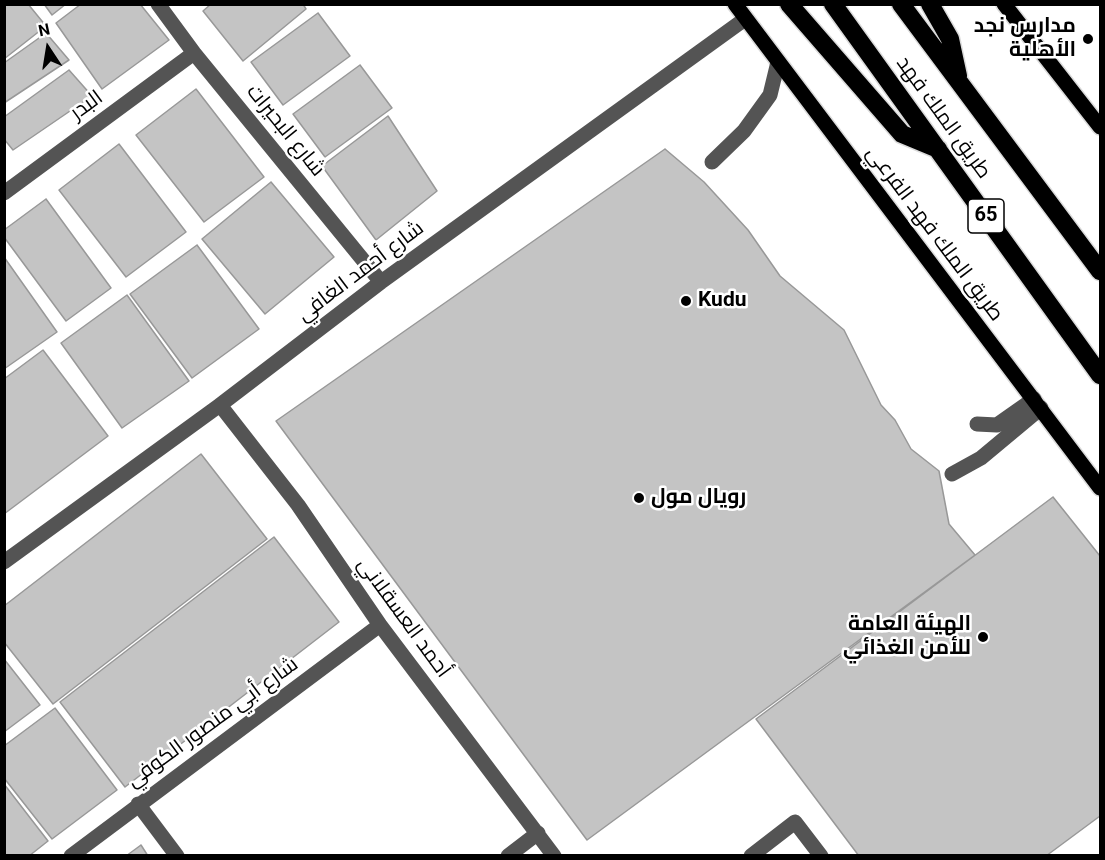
<!DOCTYPE html>
<html>
<head>
<meta charset="utf-8">
<style>
	body { margin:0 }
	#map { position:relative; width:1105px; height:860px; overflow:hidden; background:#fff; font-family:Roboto,sans-serif }
	canvas { display:block }
	.frame { position:absolute; inset:0; border:6px solid #000; pointer-events:none }
	.north { position:absolute; left:18px; top:18px; width:60px; height:60px; -webkit-text-stroke:4px #fff; paint-order:stroke; rotate:348deg; font-size:16px; font-weight:700; line-height:24px; text-align:center; color:#000 }
	.north::after { content:''; display:block; margin:auto; width:21px; height:27px; background:#000; clip-path:polygon(50% 0,100% 100%,50% 72%,0 100%) }
</style>
</head>
<body>
<div id="map">
<canvas width="1105" height="860"></canvas>
<div class="frame"></div>
<div class="north">N</div>
</div>
<script>
const context = document.querySelector('canvas').getContext('2d');
context.lineJoin = 'round';
function fill(path, color) {
  context.fillStyle = color;
  context.fill(path, 'evenodd');
}
function shape(rows) {
  const path = new Path2D();
  for (const r of rows) {
    path.moveTo(r[0], r[1]);
    for (let i = 2; i < r.length; i += 2) path.lineTo(r[i], r[i + 1]);
  }
  return path;
}
function strokePath(path, color, width, dash) {
  context.strokeStyle = color;
  context.lineWidth = width;
  context.lineCap = dash ? 'butt' : 'round';
  context.setLineDash(dash || []);
  context.stroke(path);
}
function label(font, color, halo, rows, align = 'center') {
  context.font = font + ' Roboto,Cairo,sans-serif';
  context.lineWidth = 5;
  context.setLineDash([]);
  context.textBaseline = 'middle';
  context.strokeStyle = halo;
  context.fillStyle = color;
  for (const [text, x, y, turn = 0] of rows) {
    context.save();
    context.translate(x, y);
    context.rotate((+turn || 0) * Math.PI / 180);
    context.textAlign = isNaN(turn) ? turn : align;
    if (halo) context.strokeText(text, 0, 0);
    context.fillText(text, 0, 0);
    context.restore();
  }
}
const building = shape([
	[4,4,28,4,46,26,4,59,4,4],
	[44,4,66,4,52,15,44,4],
	[81,4,140,4,169,40,102,89,56,23,81,4],
	[211,4,303,4,306,9,243,61,203,11,211,4],
	[318,13,350,56,283,105,251,62,318,13],
	[46,33,69,60,4,103,4,63,46,33],
	[360,65,392,108,325,157,293,114,360,65],
	[69,70,92,96,13,150,4,139,4,117,69,70],
	[196,89,264,177,204,222,136,135,196,89],
	[388,116,437,191,376,240,322,166,388,116],
	[119,144,186,232,126,277,59,190,119,144],
	[665,149,704,182,748,230,780,276,844,330,881,405,895,420,911,449,939,471,949,524,975,555,587,840,276,421,665,149],
	[271,182,334,257,265,314,202,239,271,182],
	[46,199,111,288,66,321,4,237,4,230,46,199],
	[197,245,259,329,192,378,130,294,197,245],
	[4,257,57,332,4,369,4,257],
	[127,295,189,381,122,428,61,343,127,295],
	[43,350,108,436,4,514,4,379,43,350],
	[201,454,267,539,53,704,4,642,4,606,201,454],
	[1053,497,1100,556,1100,816,1046,856,859,856,756,719,1053,497],
	[274,537,339,622,125,787,60,702,274,537],
	[4,659,40,705,4,732,4,659],
	[55,708,117,790,52,839,4,778,4,746,55,708],
	[4,784,48,841,29,856,4,856,4,784],
	[141,845,148,856,126,856,141,845]
]);
fill(building, '#c4c4c4');
strokePath(building, '#989898', 1.5);
const major = shape([
	[735,4,1100,488],
	[1004,4,1100,127]
]);
const highway = shape([
	[789,4,902,134,938,149],
	[833,4,1100,375],
	[901,4,1100,271],
	[930,4,950,39,958,76]
]);
strokePath(major, '#dbdbdb', 18);
strokePath(highway, '#dbdbdb', 21);
strokePath(shape([
	[158,4,194,53,381,282],
	[712,162,744,131,770,95,778,62],
	[4,193,194,53],
	[220,405,298,505,380,625,554,856],
	[977,424,997,425,1034,399],
	[952,474,981,458,1041,408],
	[4,562,220,405,381,282,745,19],
	[138,804,177,856],
	[71,856,380,625],
	[508,856,538,833],
	[751,856,795,822,821,856]
]), '#545454', 15);
strokePath(major, '#000', 15);
strokePath(highway, '#000', 18);
for (const [x, y, r, color] of [
	[1088,39,6,"#000"],
	[686,301,6,"#000"],
	[639,498,6,"#000"],
	[983,637,6,"#000"]
]) {
  const dot = new Path2D();
  dot.arc(x, y, r, 0, 2 * Math.PI);
  context.fillStyle = color;
  context.fill(dot);
  strokePath(dot, '#fff', 2);
}
for (const [x, y, w] of [
	[986,216,36]
]) {
  const box = new Path2D();
  box.roundRect(x - w / 2, y - 17, w, 34, 4.5);
  context.fillStyle = '#fff';
  context.fill(box);
  strokePath(box, '#000', 1.5);
}
label('bold 20px', '#000', null, [
	["65",986,216]
]);
label('bold 21px', '#000', '#fff', [
	["مدارس نجد",1076,27],
	["الأهلية",1076,51],
	["Kudu",698,301,"left"],
	["رويال مول",651,498,"left"],
	["الهيئة العامة",971,625],
	["للأمن الغذائي",971,649]
], 'right');
label('21px', '#000', '#fff', [
	["البدر",87,106,-36],
	["طريق الملك فهد",943,118,54],
	["شارع البحيرات",285,131,51],
	["طريق الملك فهد الفرعي",934,234,53],
	["شارع أحمد الغافي",361,272,-37],
	["أحمد العسقلاني",403,618,54],
	["شارع أبي منصور الكوفي",213,723,-36]
]);
</script>
</body>
</html>
